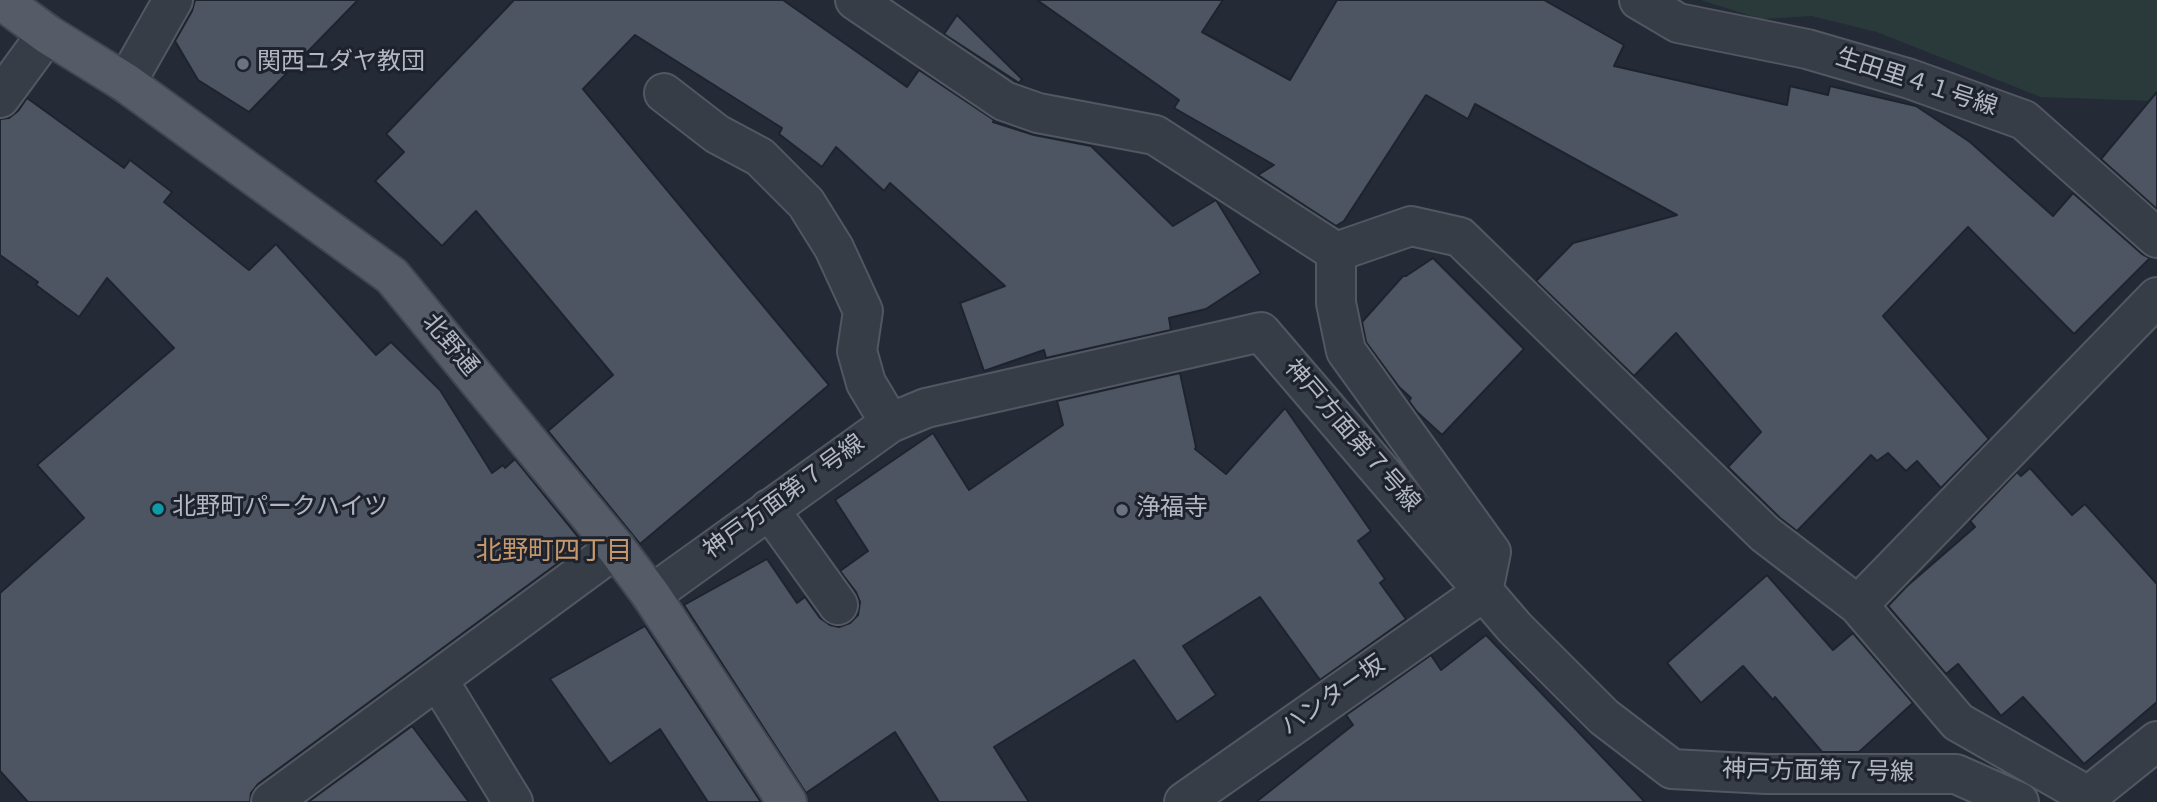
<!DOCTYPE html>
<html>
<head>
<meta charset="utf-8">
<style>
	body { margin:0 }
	canvas { display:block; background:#242a36 }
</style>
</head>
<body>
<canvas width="2157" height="802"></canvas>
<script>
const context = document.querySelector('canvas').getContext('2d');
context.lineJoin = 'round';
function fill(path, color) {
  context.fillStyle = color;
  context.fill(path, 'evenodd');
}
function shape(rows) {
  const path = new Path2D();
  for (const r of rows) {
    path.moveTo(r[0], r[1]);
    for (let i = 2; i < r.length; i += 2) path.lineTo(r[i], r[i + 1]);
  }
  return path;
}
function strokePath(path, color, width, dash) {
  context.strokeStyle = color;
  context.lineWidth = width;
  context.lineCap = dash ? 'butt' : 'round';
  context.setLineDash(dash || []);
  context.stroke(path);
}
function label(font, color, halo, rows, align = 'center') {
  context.font = font + ' "Source Sans 3","Noto Sans JP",sans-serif';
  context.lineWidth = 6;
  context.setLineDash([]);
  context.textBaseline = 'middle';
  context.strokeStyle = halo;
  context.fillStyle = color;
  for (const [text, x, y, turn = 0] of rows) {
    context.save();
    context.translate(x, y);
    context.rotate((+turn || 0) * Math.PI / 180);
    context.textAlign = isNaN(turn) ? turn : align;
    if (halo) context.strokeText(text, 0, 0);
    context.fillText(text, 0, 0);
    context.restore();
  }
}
fill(shape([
	[1701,0,2157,0,2157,101,2041,97,1877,32,1812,16,1761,19]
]), '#2a3a3b');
const building = shape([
	[195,0,358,0,249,112,198,80,175,41,192,11,195,0],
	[514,0,783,0,907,87,919,70,994,120,993,122,1034,135,1091,146,1173,226,1216,200,1261,273,1206,309,1169,318,1171,330,1046,358,1044,350,984,371,960,303,1005,286,890,183,884,191,836,147,822,167,779,134,782,128,635,35,583,89,829,385,640,544,548,431,613,375,476,211,442,246,375,181,404,152,386,134,514,0],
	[1037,0,1223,0,1202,32,1290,80,1337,0,1544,0,1624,45,1614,66,1787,105,1790,86,1828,95,1830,86,1916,106,1970,142,2053,216,2073,193,2142,254,2150,258,2074,334,1968,227,1883,316,1989,439,1941,488,1917,461,1906,471,1888,453,1877,461,1871,455,1797,531,1780,518,1728,467,1761,432,1676,333,1634,376,1536,281,1573,243,1677,215,1475,104,1468,119,1426,95,1344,221,1336,226,1258,175,1274,165,1174,108,1179,100,1037,0],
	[957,15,1022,79,1019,83,944,34,957,15],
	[2157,92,2157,209,2101,159,2157,92],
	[27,98,124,168,130,160,172,192,164,202,249,270,276,244,376,355,391,342,440,390,492,473,503,465,505,468,515,459,584,544,258,784,251,793,250,802,28,802,0,771,0,593,84,518,37,465,174,348,107,278,79,317,36,285,38,282,0,255,0,119,9,118,18,111,27,98],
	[1433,258,1524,349,1442,435,1417,412,1409,401,1411,398,1399,387,1366,342,1362,322,1403,276,1406,276,1433,258],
	[1180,373,1196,447,1195,449,1226,474,1285,408,1371,531,1358,541,1385,579,1380,583,1406,619,1320,680,1260,597,1183,646,1216,695,1177,722,1134,660,994,747,1029,802,939,802,895,732,806,793,684,605,767,559,797,603,805,597,820,618,830,625,839,627,850,623,858,615,860,602,856,592,840,571,868,551,835,500,933,433,969,490,1063,425,1057,401,1180,373],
	[2030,468,2072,515,2085,504,2157,584,2157,702,2084,764,2023,697,2001,716,1958,664,1946,674,1888,606,1907,586,1975,527,1970,521,2017,472,2021,476,2030,468],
	[1767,575,1833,650,1853,633,1913,703,1859,752,1822,752,1775,697,1773,700,1743,666,1701,703,1667,663,1767,575],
	[645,626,761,802,708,802,660,729,610,764,550,679,645,626],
	[1486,635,1645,802,1256,802,1353,725,1346,715,1431,655,1441,670,1486,635],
	[412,726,469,802,308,802,412,726]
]);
fill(building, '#4d5462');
strokePath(building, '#1e242e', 2);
const street = shape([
	[855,0,1004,101,1038,113,1155,135,1336,252,1411,226,1460,237,1765,534,1858,605,1958,722,2088,796],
	[1639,0,1678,23,1807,49,1910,79,2024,120,2157,238],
	[126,83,173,0],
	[664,93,717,134,760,157,806,203,834,248,863,311,857,351,866,383,890,423],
	[0,98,47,34],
	[769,509,838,605],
	[651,595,890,423,926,408,1261,332,1515,628,1604,717,1672,769,1766,774,1956,774,2019,802],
	[1858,605,2157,297],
	[438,680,513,802],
	[271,802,616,548],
	[1184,802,1483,592,1491,552,1346,351,1336,303,1336,252],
	[2081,802,2157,741]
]);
const primary = shape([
	[1,0,47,34,126,83,392,276,616,548,651,595,787,802]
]);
strokePath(street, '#525762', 42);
strokePath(primary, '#404650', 42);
strokePath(street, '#373d47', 38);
strokePath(primary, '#555b67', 38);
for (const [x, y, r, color] of [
	[243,64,7,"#6b7280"],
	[158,509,7,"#0f9aa8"],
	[1122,510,7,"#6b7280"]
]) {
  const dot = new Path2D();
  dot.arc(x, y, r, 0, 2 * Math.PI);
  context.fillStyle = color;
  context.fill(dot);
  strokePath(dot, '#1d222c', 2.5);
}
label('24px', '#b2b7c3', '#1d222c', [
	["関西ユダヤ教団",257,64],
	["北野町パークハイツ",172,509],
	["浄福寺",1136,510]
], 'left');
label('24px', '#b2b7c3', '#1d222c', [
	["生田里４１号線",1916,84,18],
	["北野通",449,346,50],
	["神戸方面第７号線",1351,437,49],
	["神戸方面第７号線",785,498,-36],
	["ハンター坂",1334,697,-35],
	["神戸方面第７号線",1818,773,1]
]);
label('26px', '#c5996b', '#1d222c', [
	["北野町四丁目",554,553]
]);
</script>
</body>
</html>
